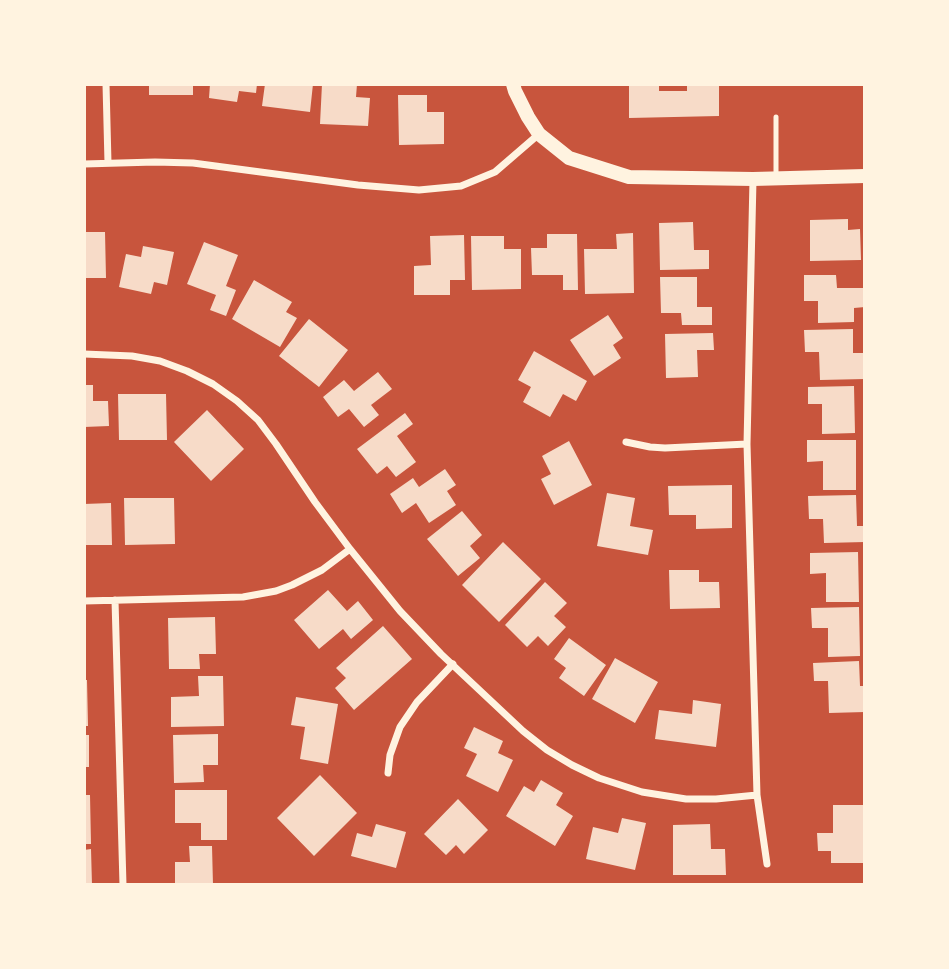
<!DOCTYPE html>
<html>
<head>
<meta charset="utf-8">
<style>
	body { margin:0 }
	#map { position:relative; width:949px; height:969px; overflow:hidden; background:#c8553d; font-family:Commissioner,sans-serif }
	canvas { display:block }
	.frame { position:absolute; inset:0; border:86px solid #fff3e0; pointer-events:none }
</style>
</head>
<body>
<div id="map">
<canvas width="949" height="969"></canvas>
<div class="frame"></div>
</div>
<script>
const context = document.querySelector('canvas').getContext('2d');
context.lineJoin = 'round';
function fill(path, color) {
  context.fillStyle = color;
  context.fill(path, 'evenodd');
}
function shape(rows) {
  const path = new Path2D();
  for (const r of rows) {
    path.moveTo(r[0], r[1]);
    for (let i = 2; i < r.length; i += 2) path.lineTo(r[i], r[i + 1]);
  }
  return path;
}
function strokePath(path, color, width, dash) {
  context.strokeStyle = color;
  context.lineWidth = width;
  context.lineCap = dash ? 'butt' : 'round';
  context.setLineDash(dash || []);
  context.stroke(path);
}
fill(shape([
	[149,84,193,84,193,95,149,95],
	[210,84,257,84,256,93,239,91,237,102,209,98],
	[265,84,313,84,310,112,262,106],
	[322,84,357,84,356,97,370,98,368,126,320,124],
	[629,84,659,84,659,91,687,91,687,84,719,84,719,116,629,118],
	[398,95,427,95,427,112,444,112,444,144,399,145],
	[848,219,848,230,860,229,861,260,810,261,810,220],
	[693,222,694,250,709,250,709,269,660,270,659,223],
	[84,232,105,232,106,278,84,278],
	[633,233,634,293,585,294,584,249,617,249,616,234],
	[547,234,577,234,578,290,563,290,563,275,532,275,531,248,547,248],
	[464,235,465,280,450,280,450,295,414,295,414,266,431,265,430,236],
	[471,236,504,236,504,249,521,249,521,289,472,290],
	[204,242,238,255,226,286,236,290,226,316,210,310,216,295,187,284],
	[143,246,174,252,167,285,154,282,151,294,119,287,126,254,141,257],
	[804,275,836,275,837,288,865,288,865,307,854,308,854,322,818,323,818,301,804,301],
	[660,277,697,277,697,307,712,307,712,325,682,325,681,313,661,313],
	[254,280,292,302,286,312,297,318,280,347,232,319],
	[608,315,623,338,613,345,621,358,594,376,570,340],
	[309,319,348,350,319,387,279,356],
	[853,329,853,353,865,353,865,379,820,380,819,352,805,352,804,330],
	[713,333,714,350,697,350,698,377,666,378,665,334],
	[534,351,587,381,576,401,563,394,550,417,523,402,531,387,518,380],
	[378,372,392,389,371,405,379,415,364,427,349,409,338,417,323,397,344,380,354,391],
	[84,385,93,385,93,401,108,401,109,426,84,427],
	[854,386,855,433,822,434,822,404,808,404,808,387],
	[118,394,166,394,167,440,119,440],
	[207,410,244,449,211,481,174,442],
	[405,413,413,424,397,436,416,462,396,477,387,466,377,474,357,449],
	[807,440,856,440,856,490,823,490,823,461,807,462],
	[569,441,592,485,554,505,541,479,551,474,542,456],
	[445,469,456,485,447,491,456,505,429,523,416,503,402,513,390,494,413,478,419,487],
	[732,485,732,528,696,529,696,515,669,515,668,486],
	[607,493,635,498,630,526,653,530,648,555,597,546],
	[856,495,857,526,865,526,865,542,824,543,823,519,809,519,808,496],
	[124,498,174,498,175,544,125,545],
	[111,503,112,545,84,545,84,504],
	[462,511,482,535,470,546,480,558,458,576,427,539],
	[503,542,541,579,499,622,462,585],
	[858,552,859,602,826,602,826,573,810,574,810,553],
	[669,570,699,570,699,582,719,582,720,608,670,609],
	[545,582,567,603,554,616,566,627,548,646,538,636,527,647,505,625],
	[328,590,347,611,358,601,373,620,351,639,343,629,319,649,294,620],
	[859,607,860,656,828,657,828,628,812,628,811,608],
	[215,617,216,654,199,654,200,669,169,669,168,618],
	[383,626,412,659,354,710,335,688,346,678,336,668],
	[569,638,606,665,584,696,559,678,566,668,554,659],
	[615,658,658,682,635,723,592,699],
	[859,661,860,686,865,686,865,712,829,713,828,681,814,681,813,663],
	[198,676,223,676,224,726,171,727,171,697,199,696],
	[84,680,87,680,88,726,84,726],
	[296,697,338,704,328,764,300,759,305,727,291,725],
	[693,700,721,704,716,747,655,739,659,710,692,714],
	[474,727,503,741,498,753,513,760,498,792,466,776,477,754,464,748],
	[218,734,218,765,203,765,204,782,174,783,173,735],
	[84,735,89,735,89,767,84,767],
	[320,775,357,813,314,856,277,818],
	[541,780,563,793,556,805,573,816,555,846,506,816,524,786,534,792],
	[175,790,227,790,227,840,201,840,201,823,175,823],
	[84,795,90,795,91,844,84,844],
	[458,799,488,830,464,854,456,845,446,855,424,834],
	[833,805,865,805,863,863,831,863,831,851,818,851,817,833,833,833],
	[622,818,646,823,635,870,586,859,593,827,618,833],
	[376,824,406,832,396,868,351,856,357,833,372,837],
	[710,824,711,849,725,849,726,875,673,875,673,825],
	[189,846,212,846,213,885,175,885,175,862,190,862],
	[91,849,92,885,84,885,84,850]
]), '#f7dbc8');
strokePath(shape([
	[776,117,776,178]
]), '#fff3e0', 5);
strokePath(shape([
	[106,84,108,163],
	[84,164,155,162,193,163,358,185,419,190,461,186,495,172,539,134],
	[753,180,747,444,757,795,767,864],
	[84,354,132,356,160,361,187,371,213,384,237,401,258,420,276,444,315,502,350,549,400,611,441,654,523,731,547,750,572,765,599,778,642,792,686,799,716,799,757,795],
	[626,442,650,447,665,448,747,444],
	[115,600,123,885],
	[84,601,243,597,276,591,292,585,322,570,350,549],
	[388,773,390,755,400,727,417,702,453,664]
]), '#fff3e0', 7);
strokePath(shape([
	[513,84,515,91,528,117,539,134,569,158,629,177,753,179,865,176]
]), '#fff3e0', 14);
</script>
</body>
</html>
